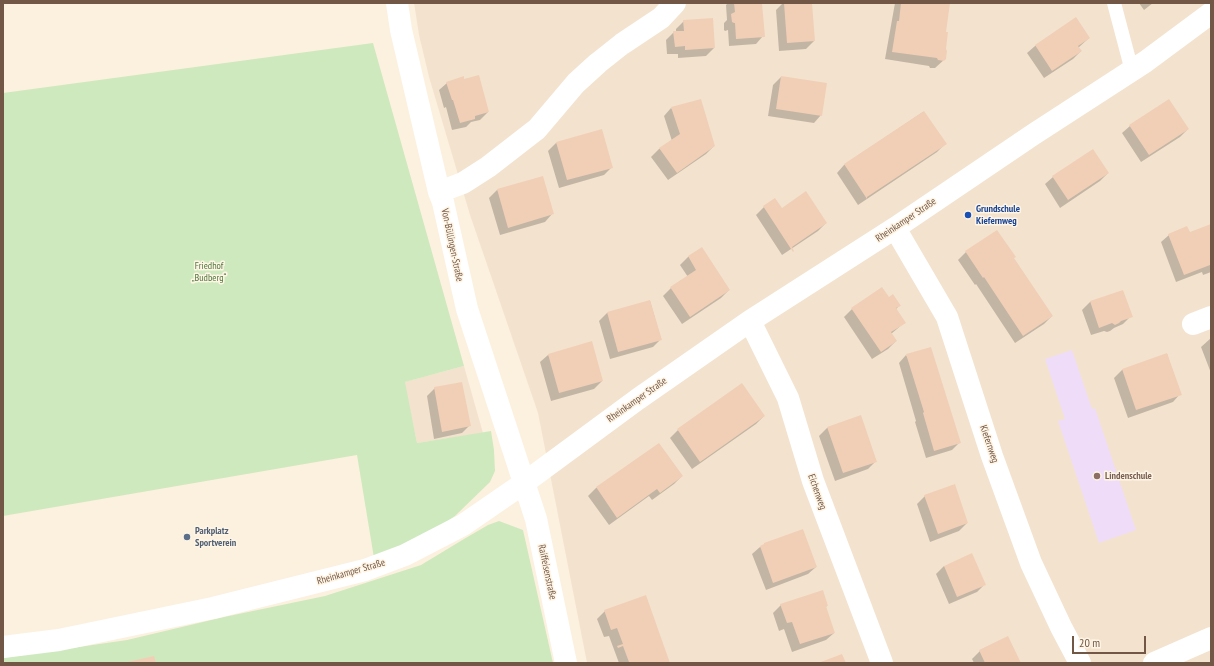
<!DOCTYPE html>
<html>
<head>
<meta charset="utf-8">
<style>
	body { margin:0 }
	#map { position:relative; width:1214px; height:666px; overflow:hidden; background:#fcf1df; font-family:"PT Sans Narrow",sans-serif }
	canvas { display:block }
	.frame { position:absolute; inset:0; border:4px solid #725747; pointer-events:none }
	.scale { position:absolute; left:1072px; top:636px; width:74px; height:18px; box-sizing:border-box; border:2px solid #725747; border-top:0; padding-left:5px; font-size:12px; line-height:14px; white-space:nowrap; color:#725747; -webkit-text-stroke:3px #fff5e5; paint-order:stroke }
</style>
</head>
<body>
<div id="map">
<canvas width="1214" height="666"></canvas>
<div class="frame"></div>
<div class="scale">20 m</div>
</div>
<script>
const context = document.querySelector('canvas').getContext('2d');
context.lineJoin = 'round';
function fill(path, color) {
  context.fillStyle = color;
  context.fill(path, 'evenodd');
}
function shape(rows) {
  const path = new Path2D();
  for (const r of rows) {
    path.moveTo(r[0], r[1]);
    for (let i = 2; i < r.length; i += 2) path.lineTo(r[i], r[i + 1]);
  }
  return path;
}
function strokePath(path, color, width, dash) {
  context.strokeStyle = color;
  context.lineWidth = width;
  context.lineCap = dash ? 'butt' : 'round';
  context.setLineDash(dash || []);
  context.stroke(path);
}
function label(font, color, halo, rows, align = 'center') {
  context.font = font + ' "PT Sans Narrow",sans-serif';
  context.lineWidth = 3;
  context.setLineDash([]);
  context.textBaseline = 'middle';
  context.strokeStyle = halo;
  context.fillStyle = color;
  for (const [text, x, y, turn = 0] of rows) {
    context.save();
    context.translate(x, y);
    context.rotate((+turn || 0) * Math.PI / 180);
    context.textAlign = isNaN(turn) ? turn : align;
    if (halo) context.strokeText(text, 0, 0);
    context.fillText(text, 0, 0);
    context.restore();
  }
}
fill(shape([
	[414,3,1211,3,1211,663,587,663,538,413,470,215,429,77,419,35],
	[464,366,483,433,417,443,404,382]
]), '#f3e3ce');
fill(shape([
	[1072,350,1092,409,1095,408,1136,530,1099,543,1058,421,1065,419,1045,359]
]), '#eedcf8');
fill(shape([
	[373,43,464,366,405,382,417,443,491,431,494,450,495,471,490,482,455,516,436,529,374,558,357,455,3,516,3,93],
	[499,521,523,530,553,663,3,663,3,658,127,640,224,617,325,596,421,565,464,539,488,525]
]), '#cfe9be');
fill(shape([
	[728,3,761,3,763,36,756,44,729,46,728,30,725,31,724,30,724,23,727,20,726,5],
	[783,3,811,3,814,41,806,49,779,51,776,10],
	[895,3,949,3,945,33,945,59,935,68,930,68,929,66,885,59],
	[1139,3,1153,3,1144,10],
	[1076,18,1089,38,1078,48,1081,51,1073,59,1044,78,1027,53,1035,46],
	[684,21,714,48,706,56,678,58,678,54,667,54,666,40,674,32,676,32,676,29],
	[781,77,826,84,821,115,814,123,768,116,773,85],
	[447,83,488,112,480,120,471,122,466,127,452,130,446,107,444,108,439,90],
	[671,108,714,146,706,154,668,180,651,157,659,149,672,141,664,116],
	[923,112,945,144,937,152,858,205,837,173,844,165],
	[1130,126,1188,129,1180,137,1141,162,1122,133],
	[556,143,612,167,604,175,559,188,548,151],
	[1108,173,1100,181,1060,208,1045,184,1053,177],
	[497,190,552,214,545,222,500,235,489,198],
	[775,200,781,209,826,223,818,231,782,255,756,215,764,207],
	[1211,225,1211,272,1203,275,1202,272,1176,282,1161,242,1169,235,1189,233],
	[997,231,1013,258,1052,316,1044,324,1015,343,976,284,975,285,958,260,966,252],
	[701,249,729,290,721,298,682,324,663,296,671,288,688,277,680,265,688,257],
	[1122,291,1131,316,1123,324,1114,328,1110,331,1107,332,1104,331,1091,335,1082,310,1090,302],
	[888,298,900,305,896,309,904,323,891,334,896,341,888,349,872,359,844,317,852,309],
	[650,301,661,339,653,347,610,359,599,321,607,313],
	[1211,338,1211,373,1201,347],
	[1167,354,1180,394,1173,402,1128,418,1114,378,1122,370],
	[548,355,602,381,594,389,551,401,540,362],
	[906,355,960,442,952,450,926,458,915,422,916,421,899,363],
	[435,388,470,425,462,433,434,439,427,396],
	[764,416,756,424,692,469,670,438,678,430],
	[860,417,876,461,868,469,835,481,819,436,827,428],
	[659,444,682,476,674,484,652,500,649,496,609,525,588,496,596,488],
	[925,496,967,523,959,531,930,542,917,504],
	[760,547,816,567,808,574,766,590,752,554],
	[944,566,984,585,977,592,949,604,936,574],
	[781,605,827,606,825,607,834,633,826,640,792,652,784,629,779,631,773,613],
	[605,611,669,663,619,663,609,636,604,637,597,619],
	[980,651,1020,663,974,663,972,659]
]), '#0003');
fill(shape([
	[734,3,762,3,765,37,736,39,735,23,734,23,732,22,731,14,735,12],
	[784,3,812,3,815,41,787,43],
	[901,3,950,3,946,32,948,32,946,49,947,51,946,59,944,61,938,60,937,58,892,52,897,21,899,21],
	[1076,17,1090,38,1078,46,1082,51,1052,71,1035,45],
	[713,18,715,48,685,50,685,46,675,47,673,31,684,31,683,20],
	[479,75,489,112,475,116,475,119,460,123,453,100,452,100,446,82,464,76,464,79],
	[781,76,827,83,822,116,776,109],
	[701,99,715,146,677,173,659,148,680,134,671,107],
	[1169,99,1189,129,1149,155,1129,125],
	[924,111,947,144,867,197,867,199,844,164],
	[602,129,613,168,567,180,556,142],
	[1093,149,1109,173,1068,200,1052,176],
	[543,176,554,214,508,228,497,189],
	[806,191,827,223,792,247,794,251,793,252,763,206,775,198,782,208],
	[1211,224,1211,268,1210,265,1184,275,1168,234,1187,226,1190,232],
	[997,230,1016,257,1014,258,1053,316,1023,336,984,277,983,278,965,251],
	[702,247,730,290,690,317,670,287,696,270,688,256],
	[882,287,889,297,893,294,901,306,896,308,906,323,891,332,897,341,881,352,851,308],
	[1123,290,1133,317,1121,321,1119,323,1115,325,1112,323,1099,328,1090,301],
	[650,300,662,340,618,352,607,312],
	[592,341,603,381,559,393,548,354],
	[931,347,961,443,934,451,923,413,924,412,906,354],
	[1167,353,1182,395,1136,410,1122,369],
	[462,382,471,426,442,432,434,387],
	[742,383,765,416,700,462,677,429],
	[861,415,877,462,843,473,827,427],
	[659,443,683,476,660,493,657,489,617,518,596,487],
	[955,484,968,523,938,534,924,495],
	[803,529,817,567,773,583,760,546,764,544,764,543],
	[972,553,986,585,957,597,944,566],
	[823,590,828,606,826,606,835,633,800,644,792,622,787,623,780,604],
	[646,595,659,632,670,663,626,663,629,662,623,646,618,648,617,646,623,644,617,628,611,630,604,610],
	[1008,636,1021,663,985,663,979,650],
	[842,654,846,663,818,663],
	[154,656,156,663,127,663,127,662]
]), '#f1cfb7');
strokePath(shape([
	[1114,3,1132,71]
]), '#fff', 14);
strokePath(shape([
	[397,3,401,30,439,192,443,202,467,309,536,519,566,663],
	[439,192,463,183,488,167,537,129,576,83,598,63,622,44,661,18,675,3],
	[895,228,947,317,992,456,1031,563,1061,627,1080,663],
	[750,321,788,398,813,481,882,663],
	[1193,324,1211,317],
	[3,647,59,640,213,608,365,570,405,555,463,525,524,483,638,399,750,321,895,228,1034,134,1145,62,1211,13],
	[1154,663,1211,638]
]), '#fff', 22);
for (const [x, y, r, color] of [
	[968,215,4,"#1a4fb4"],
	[1097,476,4,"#8d6e63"],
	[187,537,4,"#5c6f8a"]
]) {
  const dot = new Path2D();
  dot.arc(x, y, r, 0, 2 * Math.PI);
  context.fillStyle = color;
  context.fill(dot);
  strokePath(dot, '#fff5e5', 1.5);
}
label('bold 10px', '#164399', '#fff5e5', [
	["Grundschule",976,209],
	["Kiefernweg",976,221]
], 'left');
label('10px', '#725747', '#fff5e5', [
	["Rheinkamper Straße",906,220,-34],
	["Von-Büllingen-Straße",452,245,78],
	["Rheinkamper Straße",637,400,-35],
	["Kiefernweg",989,444,71],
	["Eichenweg",817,492,70],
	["Rheinkamper Straße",351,572,-16],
	["Raiffeisenstraße",547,572,78]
]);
label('10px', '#507840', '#fff5e5', [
	["Friedhof",209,266],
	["„Budberg“",209,278]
]);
label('bold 10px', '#785e54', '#fff5e5', [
	["Lindenschule",1105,476]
], 'left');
label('bold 10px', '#4e5e75', '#fff5e5', [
	["Parkplatz",195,531],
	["Sportverein",195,543]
], 'left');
</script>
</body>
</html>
